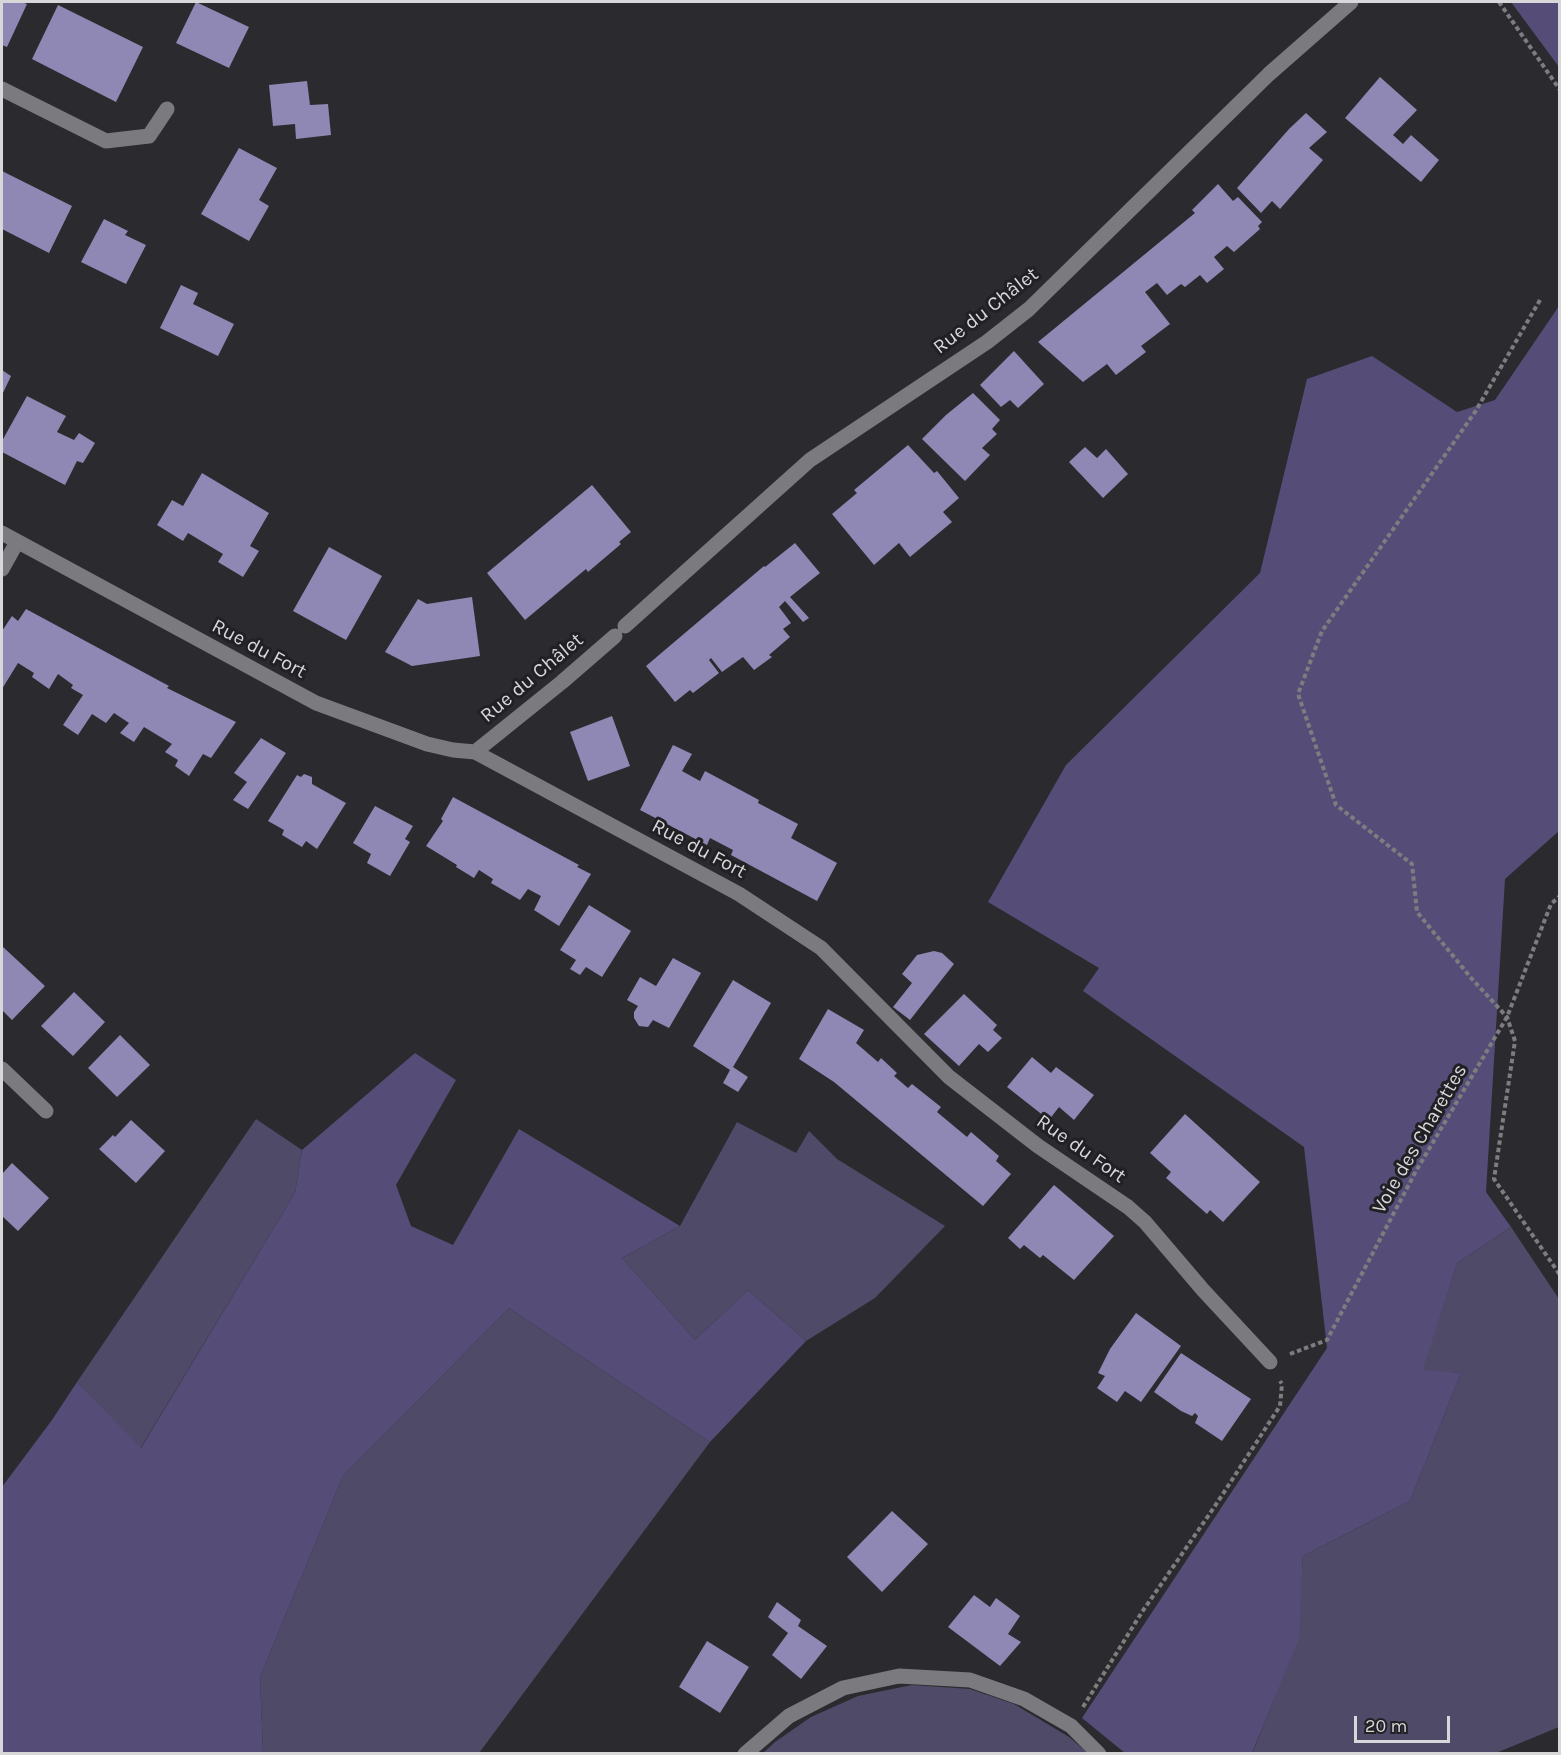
<!DOCTYPE html>
<html>
<head>
<meta charset="utf-8">
<style>
	body { margin:0 }
	#map { position:relative; width:1561px; height:1755px; overflow:hidden; background:#2b2a2f; font-family:Karla,sans-serif }
	canvas { display:block }
	.frame { position:absolute; inset:0; border:3px solid #d8d8da; pointer-events:none }
	.scale { position:absolute; left:1354px; top:1716px; width:96px; height:27px; box-sizing:border-box; border:3px solid #d8d8da; border-top:0; padding-left:8px; font-size:18px; line-height:21px; white-space:nowrap; color:#d8d8da; -webkit-text-stroke:4px #212125; paint-order:stroke }
</style>
</head>
<body>
<div id="map">
<canvas width="1561" height="1755"></canvas>
<div class="frame"></div>
<div class="scale">20 m</div>
</div>
<script>
const context = document.querySelector('canvas').getContext('2d');
context.lineJoin = 'round';
function fill(path, color) {
  context.fillStyle = color;
  context.fill(path, 'evenodd');
}
function shape(rows) {
  const path = new Path2D();
  for (const r of rows) {
    path.moveTo(r[0], r[1]);
    for (let i = 2; i < r.length; i += 2) path.lineTo(r[i], r[i + 1]);
  }
  return path;
}
function strokePath(path, color, width, dash) {
  context.strokeStyle = color;
  context.lineWidth = width;
  context.lineCap = dash ? 'butt' : 'round';
  context.setLineDash(dash || []);
  context.stroke(path);
}
function label(font, color, halo, rows, align = 'center') {
  context.font = font + ' Karla,sans-serif';
  context.lineWidth = 6;
  context.setLineDash([]);
  context.textBaseline = 'middle';
  context.strokeStyle = halo;
  context.fillStyle = color;
  for (const [text, x, y, turn = 0] of rows) {
    context.save();
    context.translate(x, y);
    context.rotate((+turn || 0) * Math.PI / 180);
    context.textAlign = isNaN(turn) ? turn : align;
    if (halo) context.strokeText(text, 0, 0);
    context.fillText(text, 0, 0);
    context.restore();
  }
}
fill(shape([
	[256,1119,302,1150,295,1193,140,1449,77,1382],
	[737,1122,796,1153,809,1131,837,1159,945,1226,875,1298,806,1341,748,1290,695,1340,622,1258,680,1226],
	[1511,1227,1559,1299,1559,1727,1496,1753,1252,1754,1298,1639,1303,1556,1410,1501,1461,1373,1422,1371,1457,1263],
	[509,1308,710,1442,479,1753,263,1753,260,1677,343,1476],
	[912,1685,970,1689,1014,1704,1069,1737,1088,1753,763,1753,775,1742,811,1717,858,1696]
]), '#4f4a68');
fill(shape([
	[1511,2,1559,2,1559,67],
	[1559,306,1559,831,1505,879,1486,1192,1511,1227,1457,1263,1423,1370,1461,1373,1410,1501,1303,1556,1299,1639,1252,1753,1125,1753,1082,1718,1327,1348,1304,1147,1083,991,1099,968,988,902,1066,765,1260,573,1307,379,1372,356,1457,412,1495,400],
	[415,1053,456,1080,396,1185,411,1226,453,1245,519,1129,680,1226,622,1258,695,1340,748,1290,806,1341,710,1442,509,1308,343,1476,260,1677,263,1753,2,1753,2,1487,52,1420,77,1382,141,1448,295,1193,302,1150]
]), '#554d77');
fill(shape([
	[2,2,21,2,27,4,7,47,2,45],
	[196,2,249,27,229,68,176,43],
	[58,5,143,47,116,102,32,59],
	[1380,77,1417,110,1393,135,1403,144,1411,135,1439,160,1421,182,1345,118],
	[307,81,310,105,328,104,331,135,296,139,295,124,273,126,269,85],
	[1306,113,1327,132,1309,148,1323,160,1280,209,1272,201,1261,213,1237,188,1289,129],
	[239,148,277,168,259,200,269,206,249,241,201,214],
	[2,171,72,206,49,253,2,229],
	[1218,184,1233,201,1238,197,1262,222,1258,226,1260,229,1234,252,1227,246,1214,257,1224,269,1207,283,1200,275,1185,287,1181,284,1167,295,1157,283,1145,292,1170,324,1141,346,1146,352,1116,375,1107,364,1083,382,1038,342,1195,213,1192,210],
	[104,219,128,231,125,235,146,245,126,284,81,262],
	[181,285,198,293,193,304,234,324,218,356,160,328],
	[1014,351,1044,384,1018,408,1010,400,1001,407,980,385],
	[2,370,11,376,2,395],
	[973,393,1000,420,992,429,997,434,982,448,990,455,965,481,922,439,946,415],
	[27,396,66,416,57,432,74,440,79,433,95,443,83,463,77,461,65,485,2,452,2,441],
	[908,445,934,473,937,471,959,498,943,512,952,522,910,557,899,543,874,565,832,514,857,493,854,490],
	[1085,447,1097,458,1106,449,1128,474,1103,498,1069,462],
	[202,473,269,513,250,546,259,551,243,577,218,562,223,554,188,533,183,541,157,525,172,500,183,506],
	[592,485,631,532,619,542,621,544,588,572,586,569,525,620,487,573],
	[795,543,820,573,790,597,809,618,803,622,785,601,779,607,791,623,783,629,790,637,769,655,772,657,754,670,743,657,722,672,711,658,709,660,719,673,693,693,690,690,675,702,646,666,764,566,765,567],
	[329,547,382,576,346,640,293,611],
	[472,597,480,656,412,666,385,652,418,599,427,604],
	[26,609,169,686,167,688,236,722,211,758,203,754,189,776,175,766,178,760,165,752,172,744,144,727,134,742,120,733,129,723,114,713,106,723,92,714,78,735,63,725,83,695,71,688,73,685,58,674,49,689,32,677,34,673,18,663,2,689,2,631,12,616,18,621],
	[612,716,630,766,588,781,570,732],
	[261,738,286,753,248,809,233,800,247,782,234,773],
	[673,745,692,754,682,771,700,781,705,771,759,800,758,803,798,824,791,838,837,863,817,901,731,855,733,850,710,838,707,845,640,810],
	[304,774,312,777,312,784,346,803,317,849,306,841,302,847,282,835,284,830,268,821,297,775,301,777],
	[453,797,579,865,577,867,591,874,559,926,534,910,541,896,528,889,520,900,491,883,493,879,479,870,474,878,456,867,457,865,426,846,443,821,441,819],
	[375,806,413,826,405,839,410,842,390,876,367,863,371,854,353,843],
	[589,905,631,931,602,977,586,967,580,975,570,969,576,960,560,950],
	[2,946,45,986,12,1020,2,1010],
	[934,951,942,953,954,964,910,1020,893,1007,912,983,902,974,917,955],
	[673,958,701,973,669,1028,653,1020,648,1027,639,1026,634,1018,634,1012,638,1006,627,1000,640,977,656,986],
	[733,980,771,1003,733,1067,748,1077,738,1092,723,1083,730,1070,693,1046],
	[74,992,105,1022,73,1056,41,1026],
	[964,994,997,1025,993,1030,1002,1038,988,1052,979,1044,959,1066,924,1034],
	[828,1009,864,1030,856,1043,878,1062,881,1058,897,1073,894,1076,908,1088,912,1084,941,1107,937,1112,967,1137,971,1132,999,1156,996,1161,1011,1174,983,1206,834,1082,799,1059],
	[120,1035,150,1065,117,1097,88,1068],
	[1032,1057,1051,1073,1056,1067,1094,1095,1074,1120,1059,1107,1049,1120,1007,1087],
	[1185,1114,1260,1182,1223,1222,1210,1210,1207,1214,1166,1178,1171,1172,1150,1153],
	[131,1120,165,1151,136,1183,99,1149,113,1135,115,1137],
	[12,1163,49,1198,18,1231,2,1216,2,1174],
	[1054,1185,1114,1236,1074,1280,1043,1255,1040,1258,1024,1245,1020,1249,1008,1238],
	[1136,1313,1181,1346,1141,1402,1125,1391,1117,1402,1097,1388,1105,1376,1098,1373,1110,1349],
	[1181,1353,1251,1399,1222,1441,1195,1423,1198,1416,1195,1413,1192,1416,1181,1411,1154,1392],
	[892,1511,928,1544,882,1592,847,1557],
	[974,1595,990,1607,996,1598,1020,1616,1008,1634,1021,1642,1000,1666,948,1627],
	[777,1602,801,1620,798,1626,827,1646,801,1679,772,1655,788,1633,768,1617],
	[707,1641,749,1667,720,1713,679,1687]
]), '#8f87b4');
strokePath(shape([
	[1499,2,1560,90],
	[1540,300,1475,412,1322,631,1298,694,1336,805,1412,864,1417,912,1472,979,1507,1017,1515,1041,1494,1179,1560,1275],
	[1290,1354,1327,1340,1416,1171,1507,1017,1551,904,1560,896],
	[1083,1707,1142,1612,1215,1506,1280,1406,1282,1384,1280,1381]
]), '#7d7d80', 4, [4.5, 3]);
strokePath(shape([
	[2,89,106,141,149,136,167,109],
	[2,533,316,703,427,744,453,750,475,752,739,894,821,948,949,1077,1038,1146,1128,1207,1145,1222,1203,1290,1270,1362],
	[2,569,17,542],
	[625,626,810,460,987,342,1029,309,1269,74,1351,2],
	[475,752,562,682,615,636],
	[2,1069,46,1111],
	[745,1754,789,1716,843,1688,899,1676,970,1680,1024,1699,1071,1726,1099,1754]
]), '#7b7a7f', 15);
label('20px', '#d8d8da', '#212125', [
	["Rue du Châlet",986,311,-38],
	["Rue du Fort",259,649,28],
	["Rue du Châlet",532,678,-40],
	["Rue du Fort",699,849,28],
	["Voie des Charettes",1420,1139,-60],
	["Rue du Fort",1081,1149,35]
]);
</script>
</body>
</html>
